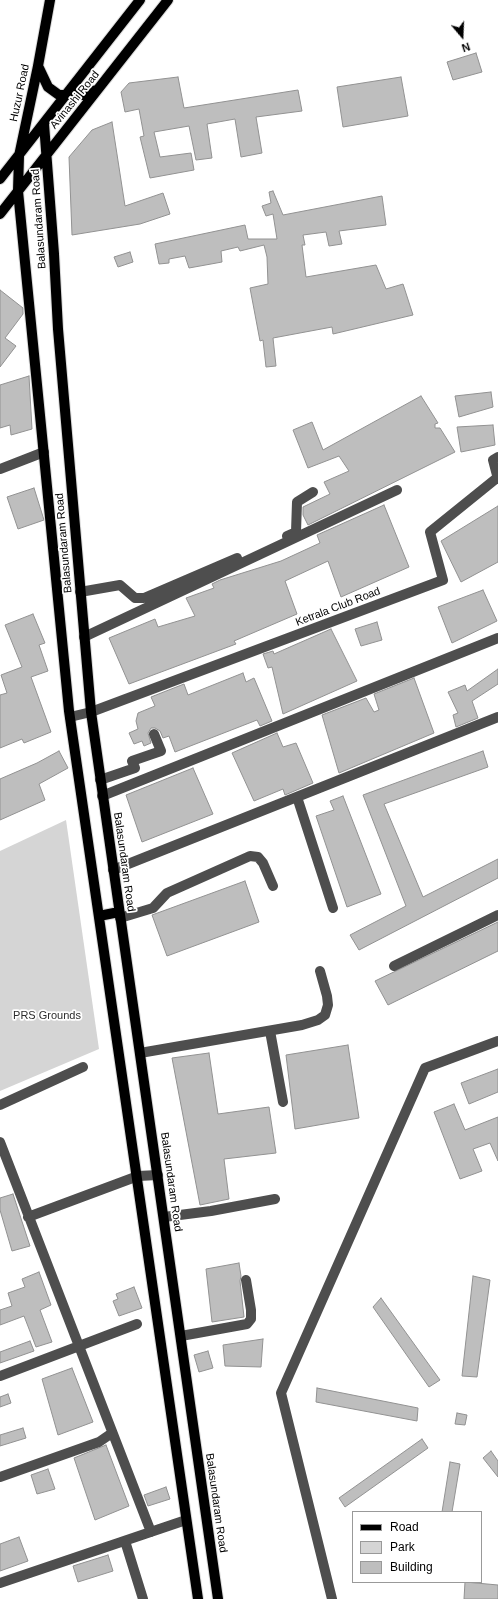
<!DOCTYPE html>
<html>
<head>
<meta charset="utf-8">
<style>
	body { margin:0 }
	#map { position:relative; width:498px; height:1599px; overflow:hidden; background:#fff; font-family:Helvetica,sans-serif }
	canvas { display:block }
	.legend { position:absolute; left:352px; top:1511px; width:130px; height:72px; box-sizing:border-box; background:#fff; border:1px solid #999; margin:0; padding:5px 7px; list-style:none; font-size:12px; color:#000 }
	.legend li { display:flex; align-items:center; gap:8px; height:20px }
	.legend b { width:20px; border:1px solid #999 }
	.north { position:absolute; left:442px; top:16px; width:40px; height:40px; -webkit-text-stroke:3px #fff; paint-order:stroke; rotate:161deg; font-size:11px; font-weight:700; line-height:16px; text-align:center; color:#000 }
	.north::after { content:''; display:block; margin:auto; width:14px; height:18px; background:#000; clip-path:polygon(50% 0,100% 100%,50% 72%,0 100%) }
</style>
</head>
<body>
<div id="map">
<canvas width="498" height="1599"></canvas>
<ul class="legend">
<li><b style="height:5px;background:#000"></b>Road</li>
<li><b style="height:11px;background:#d5d5d5"></b>Park</li>
<li><b style="height:11px;background:#bebebe"></b>Building</li>
</ul>
<div class="north">N</div>
</div>
<script>
const context = document.querySelector('canvas').getContext('2d');
context.lineJoin = 'round';
function fill(path, color) {
  context.fillStyle = color;
  context.fill(path, 'evenodd');
}
function shape(rows) {
  const path = new Path2D();
  for (const r of rows) {
    path.moveTo(r[0], r[1]);
    for (let i = 2; i < r.length; i += 2) path.lineTo(r[i], r[i + 1]);
  }
  return path;
}
function strokePath(path, color, width, dash) {
  context.strokeStyle = color;
  context.lineWidth = width;
  context.lineCap = dash ? 'butt' : 'round';
  context.setLineDash(dash || []);
  context.stroke(path);
}
function label(font, color, halo, rows, align = 'center') {
  context.font = font + ' Helvetica,sans-serif';
  context.lineWidth = 3.5;
  context.setLineDash([]);
  context.textBaseline = 'middle';
  context.strokeStyle = halo;
  context.fillStyle = color;
  for (const [text, x, y, turn = 0] of rows) {
    context.save();
    context.translate(x, y);
    context.rotate((+turn || 0) * Math.PI / 180);
    context.textAlign = isNaN(turn) ? turn : align;
    if (halo) context.strokeText(text, 0, 0);
    context.fillText(text, 0, 0);
    context.restore();
  }
}
fill(shape([
	[66,820,99,1049,0,1091,0,851]
]), '#d5d5d5');
const building = shape([
	[476,53,482,72,453,80,447,62,476,53],
	[178,77,184,108,298,90,302,111,256,117,262,153,241,157,235,119,207,124,212,158,196,160,189,126,154,132,160,157,191,153,194,170,150,178,140,137,144,136,139,109,125,112,121,92,129,83,178,77],
	[401,77,408,116,343,127,337,87,401,77],
	[112,122,125,206,163,193,170,214,140,224,72,235,69,157,92,130,112,122],
	[273,191,283,215,382,196,386,225,339,231,342,244,329,246,326,232,303,235,305,245,302,245,306,277,376,265,386,289,403,284,413,315,333,334,332,327,273,338,276,366,266,367,263,340,260,341,250,288,268,284,267,257,264,245,240,251,238,247,221,251,222,262,189,268,185,256,169,259,169,263,159,264,155,244,245,225,248,239,277,239,273,214,266,216,262,206,271,203,269,192,273,191],
	[130,252,133,262,118,267,114,257,130,252],
	[0,290,23,308,23,314,5,338,16,346,0,367,0,290],
	[29,376,32,429,11,435,10,425,0,428,0,385,29,376],
	[491,392,493,407,459,417,455,396,491,392],
	[421,396,438,423,435,424,435,428,440,428,455,452,308,525,303,515,303,507,330,494,324,482,349,471,339,456,308,468,293,430,312,422,323,450,421,396],
	[493,425,495,445,461,452,457,427,493,425],
	[34,488,44,520,18,529,7,497,34,488],
	[384,505,409,567,341,597,328,561,285,581,297,614,234,641,236,644,129,684,109,638,155,619,158,627,195,616,186,598,214,588,212,584,220,580,281,561,320,543,317,535,384,505],
	[498,506,498,562,461,582,441,541,498,506],
	[483,590,497,621,452,643,438,607,483,590],
	[33,614,45,643,39,645,48,671,31,677,51,732,24,743,22,739,0,748,0,695,7,693,1,675,22,667,5,625,33,614],
	[377,622,382,640,361,646,355,629,377,622],
	[331,629,357,681,283,714,272,667,268,668,263,654,273,651,274,654,331,629],
	[498,669,498,684,472,701,478,718,456,727,453,715,458,713,448,692,465,685,467,691,498,669],
	[243,673,246,682,254,678,272,721,260,726,257,720,175,752,169,736,163,738,160,731,155,728,151,728,148,733,151,743,144,746,142,741,134,744,129,733,138,729,136,721,138,713,155,706,151,697,184,684,188,695,243,673],
	[414,678,434,733,339,773,322,715,366,698,374,712,379,710,374,694,414,678],
	[277,733,283,747,296,743,313,783,285,795,283,789,254,801,232,753,277,733],
	[59,751,68,768,39,784,45,800,0,820,0,779,37,763,59,751],
	[483,751,488,767,384,804,423,897,498,859,498,878,359,950,350,935,406,906,363,795,483,751],
	[193,768,213,814,142,842,126,795,193,768],
	[343,796,381,894,347,907,316,816,334,810,330,801,343,796],
	[245,881,259,922,167,956,152,915,245,881],
	[498,922,498,951,388,1005,375,981,498,922],
	[348,1045,359,1118,295,1129,286,1055,348,1045],
	[209,1053,218,1114,269,1107,276,1153,224,1159,229,1199,200,1205,172,1058,209,1053],
	[498,1069,498,1092,469,1104,461,1083,498,1069],
	[454,1104,465,1130,498,1117,498,1161,490,1143,473,1149,482,1171,460,1179,434,1112,454,1104],
	[13,1194,30,1246,12,1251,0,1210,0,1198,13,1194],
	[239,1263,241,1276,240,1281,244,1317,212,1322,206,1269,239,1263],
	[39,1272,51,1305,40,1310,52,1342,36,1347,24,1316,0,1325,0,1310,12,1306,8,1293,25,1287,22,1279,39,1272],
	[473,1276,490,1280,477,1377,462,1376,473,1276],
	[134,1287,142,1308,119,1316,113,1301,118,1299,116,1294,134,1287],
	[381,1298,440,1380,429,1387,373,1307,381,1298],
	[263,1339,261,1367,225,1366,223,1345,263,1339],
	[30,1341,34,1351,0,1363,0,1352,30,1341],
	[208,1351,213,1368,199,1372,194,1355,208,1351],
	[72,1368,93,1422,58,1435,42,1379,72,1368],
	[317,1388,418,1408,417,1421,316,1402,317,1388],
	[8,1394,11,1403,0,1407,0,1397,8,1394],
	[457,1413,467,1415,465,1425,455,1424,457,1413],
	[23,1428,26,1438,0,1446,0,1435,23,1428],
	[422,1439,428,1448,345,1507,339,1498,422,1439],
	[106,1445,129,1506,95,1520,74,1458,106,1445],
	[491,1451,498,1461,498,1477,483,1458,491,1451],
	[450,1462,460,1464,452,1512,442,1512,450,1462],
	[48,1469,55,1489,37,1494,31,1475,48,1469],
	[166,1487,170,1499,148,1506,144,1495,166,1487],
	[19,1537,28,1561,0,1571,0,1544,19,1537],
	[108,1555,113,1571,78,1582,73,1566,108,1555],
	[465,1582,498,1585,498,1599,464,1599,465,1582]
]);
fill(building, '#bebebe');
strokePath(building, '#929292', 1);
const major = shape([
	[50,0,38,66,19,156,18,191,69,711,198,1599],
	[38,66,48,87,59,95,85,95,96,90],
	[44,124,54,254,58,329,91,712,218,1599],
	[0,179,140,0],
	[0,214,168,0],
	[99,916,119,912]
]);
strokePath(major, '#dbdbdb', 12);
strokePath(shape([
	[498,457,493,460,498,479],
	[0,469,44,452],
	[287,536,296,532,297,502,313,492],
	[80,592,120,585,135,598,144,598,237,558],
	[84,637,397,490],
	[70,717,91,712,443,580,430,532,497,478],
	[100,780,135,768,132,761,161,751,154,734],
	[102,796,498,638],
	[297,797,333,908],
	[113,870,498,717],
	[120,918,153,908,167,893,250,856,258,857,263,863,273,886],
	[394,966,498,915],
	[270,1031,283,1102],
	[140,1053,302,1025,318,1020,325,1015,328,1005,327,996,320,971],
	[0,1105,83,1067],
	[0,1142,151,1532],
	[28,1217,138,1176,158,1175],
	[164,1217,211,1211,275,1199],
	[181,1336,247,1324,251,1319,251,1310,246,1280],
	[0,1376,137,1324],
	[0,1477,99,1442,112,1433],
	[125,1541,143,1599],
	[0,1583,186,1520],
	[332,1599,281,1393,425,1068,498,1041]
]), '#4e4e4e', 10);
strokePath(major, '#000', 10);
label('11px', '#000', '#fff', [
	["Huzur Road",20,93,-78],
	["Avinashi Road",75,100,-51],
	["Balasundaram Road",39,219,-94],
	["Balasundaram Road",64,543,-95],
	["Ketrala Club Road",338,607,-21],
	["Balasundaram Road",124,862,82],
	["Balasundaram Road",171,1182,82],
	["Balasundaram Road",216,1503,82]
]);
label('11px', '#2c2c2c', '#fff', [
	["PRS Grounds",47,1016]
]);
</script>
</body>
</html>
